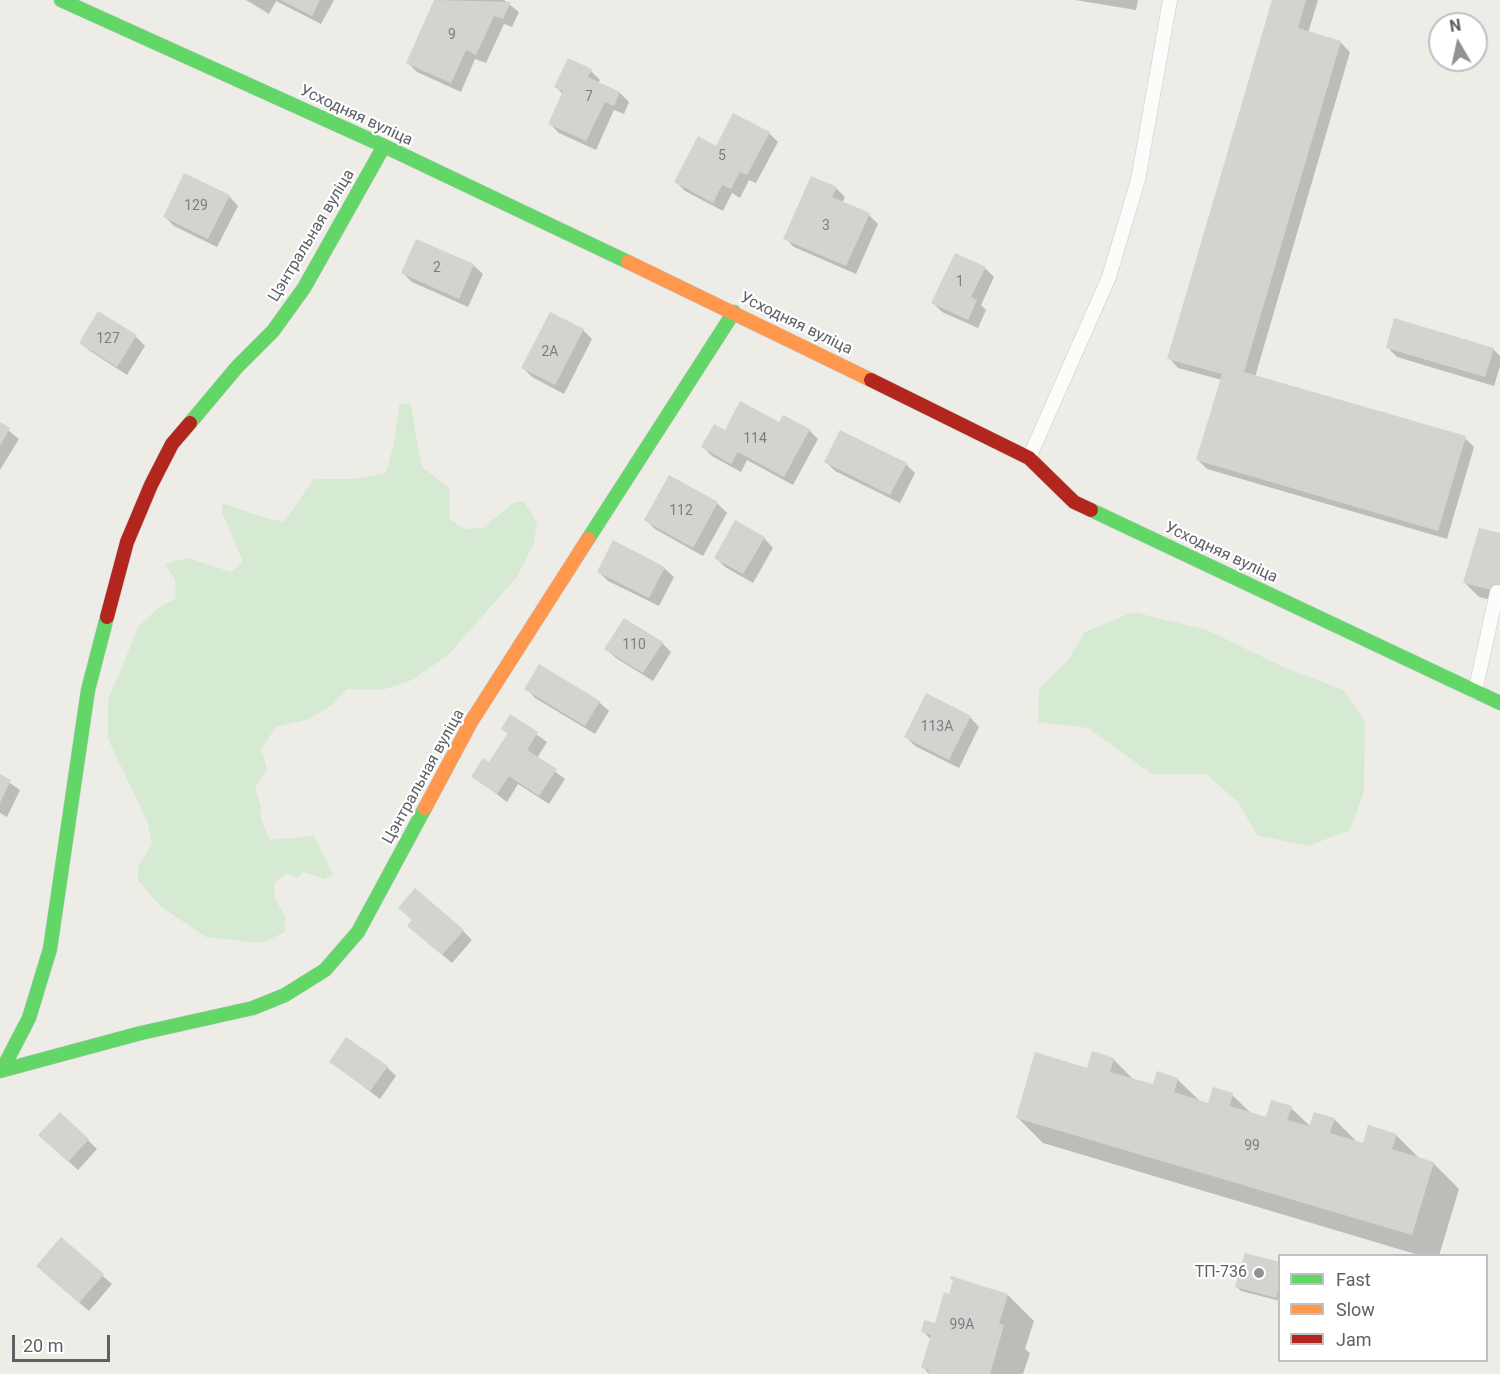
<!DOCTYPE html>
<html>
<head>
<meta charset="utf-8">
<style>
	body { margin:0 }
	#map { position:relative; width:1500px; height:1374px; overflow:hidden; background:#edece7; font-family:Roboto,sans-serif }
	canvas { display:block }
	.legend { position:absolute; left:1278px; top:1254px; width:210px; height:108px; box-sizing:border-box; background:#fff; border:2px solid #bec0c2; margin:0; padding:8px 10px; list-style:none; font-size:18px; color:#5d6166 }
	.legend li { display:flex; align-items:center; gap:12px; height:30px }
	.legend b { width:30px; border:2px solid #bec0c2 }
	.north { position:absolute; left:1428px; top:12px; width:60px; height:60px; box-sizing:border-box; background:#fff; border:2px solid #bec0c2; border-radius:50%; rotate:351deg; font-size:16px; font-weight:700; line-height:24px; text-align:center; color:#5d6166 }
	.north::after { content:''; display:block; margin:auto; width:21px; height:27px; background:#8f9293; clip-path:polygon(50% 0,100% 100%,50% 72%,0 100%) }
	.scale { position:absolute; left:12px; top:1335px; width:98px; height:27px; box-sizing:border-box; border:3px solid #5d6166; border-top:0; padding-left:8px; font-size:18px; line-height:21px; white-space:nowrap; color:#5d6166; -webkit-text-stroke:4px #fff; paint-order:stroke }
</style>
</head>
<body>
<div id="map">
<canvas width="1500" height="1374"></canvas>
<ul class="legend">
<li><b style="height:8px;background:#63d668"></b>Fast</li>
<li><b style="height:8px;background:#ff974d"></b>Slow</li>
<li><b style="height:8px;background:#b3261e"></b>Jam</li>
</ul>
<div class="north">N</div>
<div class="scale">20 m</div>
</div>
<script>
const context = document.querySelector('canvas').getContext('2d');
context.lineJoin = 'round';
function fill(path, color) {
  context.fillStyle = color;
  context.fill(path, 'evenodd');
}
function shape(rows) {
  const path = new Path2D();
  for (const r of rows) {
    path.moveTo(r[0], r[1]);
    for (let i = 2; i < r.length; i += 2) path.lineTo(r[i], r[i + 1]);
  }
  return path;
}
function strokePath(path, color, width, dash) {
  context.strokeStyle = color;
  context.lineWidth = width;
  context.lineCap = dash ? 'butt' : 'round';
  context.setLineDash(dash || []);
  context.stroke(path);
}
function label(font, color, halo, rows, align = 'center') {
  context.font = font + ' Roboto,sans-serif';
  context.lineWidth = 4.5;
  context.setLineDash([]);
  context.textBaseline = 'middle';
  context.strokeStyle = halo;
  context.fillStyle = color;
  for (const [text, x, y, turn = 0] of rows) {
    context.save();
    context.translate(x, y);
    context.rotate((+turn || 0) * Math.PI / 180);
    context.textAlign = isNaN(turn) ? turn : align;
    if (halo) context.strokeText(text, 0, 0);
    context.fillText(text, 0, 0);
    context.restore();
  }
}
fill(shape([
	[410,403,422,467,450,489,449,518,463,529,483,528,513,503,523,501,537,522,534,543,517,577,448,655,412,680,382,690,347,689,333,704,309,719,276,727,261,749,267,769,255,787,261,806,261,819,270,840,314,836,333,874,325,879,304,872,297,878,287,873,274,883,275,899,285,916,285,932,261,943,206,937,160,906,138,880,138,866,152,844,147,821,108,739,108,700,139,626,157,609,176,598,175,579,165,564,188,558,231,572,243,562,222,512,222,503,262,517,284,522,314,479,355,479,386,473,394,444,399,405],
	[1133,612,1207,630,1281,666,1343,690,1365,721,1364,791,1350,830,1308,846,1257,835,1238,802,1206,774,1152,774,1088,728,1038,722,1039,689,1068,660,1085,632]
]), '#d5e9d3');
fill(shape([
	[246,0,334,0,321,24,276,1,269,14],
	[436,0,504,0,519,12,512,27,504,24,486,63,475,59,461,92,417,72,408,63],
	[1075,0,1138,0,1136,10],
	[1274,0,1318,0,1308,33,1340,42,1350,52,1255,377,1465,438,1474,447,1447,539,1207,469,1198,460,1222,380,1178,368,1169,358],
	[591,71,600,80,598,83,620,93,629,102,624,114,614,110,596,150,559,133,550,124,563,94,556,87],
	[769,133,778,142,756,183,749,180,740,198,732,193,723,211,685,191,676,182,716,148],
	[836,188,845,197,842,203,869,215,878,224,856,274,794,247,785,238],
	[229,196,238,206,217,247,174,226,164,216],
	[473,265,483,274,468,307,412,282,403,273],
	[985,268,994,277,981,305,986,310,978,328,942,312,933,303],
	[583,330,592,339,564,394,532,377,523,368],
	[136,337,145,346,127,375,90,351,80,342],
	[1387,347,1493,349,1500,356,1500,366,1494,386,1397,357],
	[0,424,19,439,0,470],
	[780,424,809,430,818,439,793,485,747,460,741,472,712,456,703,447,725,432],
	[826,462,906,464,915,473,900,503,835,471],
	[669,477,717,503,727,513,703,556,655,529,646,520],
	[1500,535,1500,602,1479,597,1465,583],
	[764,538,773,548,753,583,725,567,716,558],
	[664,568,674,577,659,606,608,581,599,572],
	[662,643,671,652,653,681,616,658,606,649],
	[526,688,599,702,609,711,595,734,535,698],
	[511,716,547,742,537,758,565,779,549,804,518,784,507,802,473,776,489,764,508,734,502,728],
	[970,717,979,727,959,768,915,746,906,737],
	[0,776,20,790,7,817,0,813],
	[463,931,472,940,452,963,419,935],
	[1113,1059,1135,1081,1154,1086,1177,1079,1201,1102,1210,1105,1232,1095,1252,1114,1267,1119,1291,1108,1311,1127,1334,1119,1357,1142,1364,1144,1396,1135,1420,1159,1433,1163,1459,1189,1439,1256,1422,1256,1043,1143,1017,1117,1088,1070],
	[331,1062,387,1067,396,1076,380,1099],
	[88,1140,97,1149,78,1170,49,1144],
	[61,1239,112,1284,89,1311,47,1275],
	[1280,1264,1280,1301,1241,1291,1237,1287],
	[1008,1295,1034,1321,1025,1349,1030,1353,1023,1374,929,1374,923,1367,931,1340,923,1331]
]), '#0003');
fill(shape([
	[281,0,320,0,312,16],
	[434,0,511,2,503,19,494,16,476,55,466,50,451,83,406,63],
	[1272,0,1306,0,1298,28,1341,41,1244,372,1466,436,1438,531,1196,460,1222,374,1167,359],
	[568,58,592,69,588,77,620,92,614,106,605,102,586,141,548,124,563,91,554,87],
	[733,113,770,132,747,175,740,172,731,189,722,185,713,203,674,182,698,136,716,146],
	[184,173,230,195,208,239,163,217],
	[811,176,837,187,832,197,870,213,846,266,783,239],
	[416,239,474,264,459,299,401,273],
	[955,253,986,267,971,297,977,300,968,320,931,303],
	[98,311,137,335,117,367,79,343],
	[550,312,584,329,555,385,521,368],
	[1394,318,1494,348,1485,377,1386,348],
	[740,401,779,422,783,415,810,429,784,477,738,452,731,464,701,447,714,424,725,430],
	[0,422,10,428,0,446],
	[840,430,907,463,890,495,824,462],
	[669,475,718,502,693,548,644,520],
	[735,520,765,537,743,574,714,558],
	[1479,528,1500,533,1500,592,1463,583],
	[613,540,665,567,649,598,597,572],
	[624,618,663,642,643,673,604,649],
	[539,664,600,701,585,726,524,689],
	[926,693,971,716,949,760,904,737],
	[510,714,538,732,527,750,557,769,539,796,509,776,497,794,471,777,483,758,489,762,508,733,501,729],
	[0,774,11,780,0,803],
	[415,888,464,930,442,955,407,926,412,920,398,908],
	[346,1037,388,1066,370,1091,329,1062],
	[1092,1051,1114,1058,1110,1072,1153,1084,1157,1071,1178,1078,1174,1092,1208,1103,1213,1087,1233,1093,1230,1106,1266,1117,1271,1100,1292,1106,1287,1120,1309,1126,1314,1112,1335,1118,1330,1133,1363,1143,1368,1125,1397,1134,1392,1149,1434,1162,1412,1235,1016,1118,1035,1052,1087,1068],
	[60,1112,89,1139,68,1162,38,1135],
	[61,1237,104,1274,79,1303,36,1266],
	[1245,1253,1280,1262,1280,1285,1276,1298,1235,1287],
	[951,1276,1008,1294,999,1324,1004,1325,990,1374,928,1374,929,1370,921,1368,931,1335,921,1332,924,1320,935,1323,944,1292,949,1294,953,1280,950,1279]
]), '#d3d3d0');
const lane = shape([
	[1029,458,1109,277,1138,180,1170,0],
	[1475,692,1497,592]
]);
const fast = shape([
	[61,0,384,146,628,262],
	[190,423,237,367,273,331,304,288,384,146],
	[1091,510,1500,703],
	[588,539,734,312],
	[2,1070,29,1018,50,949,88,690,107,617],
	[0,1071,141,1033,253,1008,285,995,325,970,358,932,425,808]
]);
const slow = shape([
	[628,262,871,380],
	[425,808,471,722,588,539]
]);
const jam = shape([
	[871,380,1029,458,1074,502,1091,510],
	[107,617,127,542,151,485,172,444,190,423]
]);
strokePath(lane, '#c9cac9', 15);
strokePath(fast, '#c8c8c8', 15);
strokePath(slow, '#c8c8c8', 15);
strokePath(jam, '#c8c8c8', 15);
strokePath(lane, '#fcfcfb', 14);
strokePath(fast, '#63d668', 14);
strokePath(slow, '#ff974d', 14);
strokePath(jam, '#b3261e', 14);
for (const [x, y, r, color] of [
	[1259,1273,6,"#8f9293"]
]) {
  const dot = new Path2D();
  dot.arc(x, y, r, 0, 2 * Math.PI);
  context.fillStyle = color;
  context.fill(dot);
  strokePath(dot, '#fff', 2);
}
label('14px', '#7c7f82', null, [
	["9",452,35],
	["7",589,97],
	["5",722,156],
	["129",196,206],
	["3",826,226],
	["2",437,268],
	["1",960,282],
	["127",108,339],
	["2А",550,352],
	["114",755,439],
	["112",681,511],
	["110",634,645],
	["113А",937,727],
	["99",1252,1146],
	["99А",962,1325]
]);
label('16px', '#5d6166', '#fff', [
	["Усходняя вуліца",356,116,25],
	["Цэнтральная вуліца",312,236,-59],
	["Усходняя вуліца",796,324,26],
	["Усходняя вуліца",1221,553,25],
	["Цэнтральная вуліца",424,777,-61]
]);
label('16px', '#5d6166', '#fff', [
	["ТП-736",1247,1273]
], 'right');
</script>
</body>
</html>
